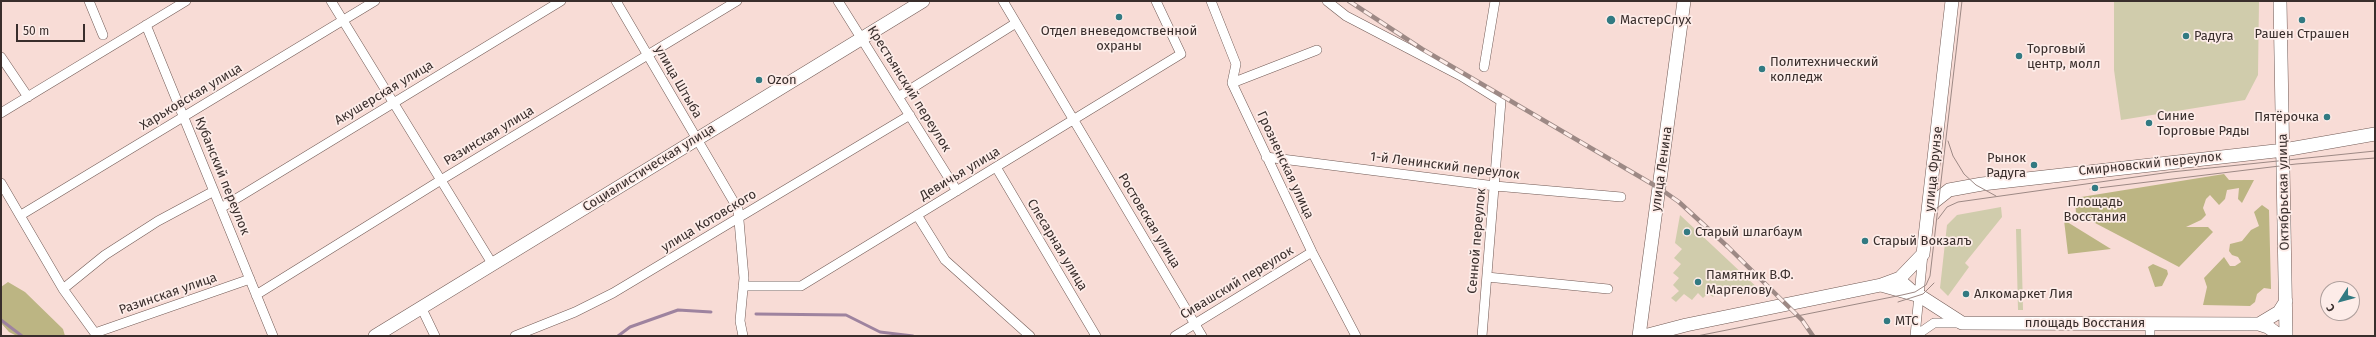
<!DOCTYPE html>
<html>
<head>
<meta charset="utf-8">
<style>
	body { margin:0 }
	#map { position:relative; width:2376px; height:337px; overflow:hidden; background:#f8dcd6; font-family:"Fira Sans",sans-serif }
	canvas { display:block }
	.frame { position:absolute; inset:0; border:2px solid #392e2c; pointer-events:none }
	.north { position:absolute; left:2320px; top:281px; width:40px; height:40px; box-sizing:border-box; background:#fdece8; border:1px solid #afa09d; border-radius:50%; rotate:234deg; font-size:11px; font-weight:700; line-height:16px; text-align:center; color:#392e2c }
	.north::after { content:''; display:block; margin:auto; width:14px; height:18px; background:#327a82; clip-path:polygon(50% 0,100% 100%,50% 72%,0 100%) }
	.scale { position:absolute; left:16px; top:24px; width:69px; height:18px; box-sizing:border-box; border:2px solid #392e2c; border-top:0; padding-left:5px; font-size:12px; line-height:14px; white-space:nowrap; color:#392e2c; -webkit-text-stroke:3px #fdece8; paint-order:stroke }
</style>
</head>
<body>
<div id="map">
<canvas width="2376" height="337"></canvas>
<div class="frame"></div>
<div class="north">С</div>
<div class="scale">50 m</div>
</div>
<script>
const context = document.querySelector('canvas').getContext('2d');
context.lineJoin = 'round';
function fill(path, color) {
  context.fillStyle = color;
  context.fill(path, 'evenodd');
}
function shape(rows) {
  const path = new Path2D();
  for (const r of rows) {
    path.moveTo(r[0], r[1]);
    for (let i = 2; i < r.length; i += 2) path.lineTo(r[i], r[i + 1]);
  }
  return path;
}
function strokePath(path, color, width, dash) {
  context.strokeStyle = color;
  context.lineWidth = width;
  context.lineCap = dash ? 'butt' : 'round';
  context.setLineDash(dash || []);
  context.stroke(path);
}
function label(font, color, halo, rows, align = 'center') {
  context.font = font + ' "Fira Sans",sans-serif';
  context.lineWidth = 3.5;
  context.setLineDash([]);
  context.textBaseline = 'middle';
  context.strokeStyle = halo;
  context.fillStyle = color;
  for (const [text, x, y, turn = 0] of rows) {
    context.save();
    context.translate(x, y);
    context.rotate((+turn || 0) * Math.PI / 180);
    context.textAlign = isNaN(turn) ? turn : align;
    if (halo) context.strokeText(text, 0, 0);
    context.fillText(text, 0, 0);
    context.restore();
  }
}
fill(shape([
	[2114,1,2259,1,2258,75,2245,100,2121,120,2114,70],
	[2001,207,2002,217,1965,263,1969,267,1948,296,1940,288,1947,225,1957,215],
	[1680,215,1763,293,1737,294,1731,289,1724,295,1719,290,1713,297,1708,293,1703,298,1698,293,1692,300,1684,294,1676,302,1671,298,1679,291,1673,285,1679,278,1673,273,1681,264,1674,258,1682,249,1675,243],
	[2016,229,2021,229,2023,310,2018,310]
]), '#d0ccac');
fill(shape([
	[2224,174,2229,180,2254,180,2242,203,2238,199,2239,188,2227,190,2225,199,2219,205,2210,195,2206,199,2203,208,2206,215,2201,220,2186,227,2208,227,2213,232,2179,267,2076,213,2075,198],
	[2262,205,2269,210,2271,289,2264,288,2257,294,2255,302,2250,306,2203,305,2207,287,2204,278,2224,257,2230,266,2235,266,2241,262,2238,257,2232,255,2229,251,2230,244,2242,241,2251,230,2259,226,2254,212],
	[2064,220,2111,249,2068,254],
	[2153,264,2167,270,2168,274,2162,286,2155,287,2148,267],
	[8,282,25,292,63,329,65,336,17,336,9,332,1,323,1,287]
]), '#bcb583');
strokePath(shape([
	[756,314,846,315,880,332,913,336],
	[1,320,22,336],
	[618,336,630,327,678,310,711,312]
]), '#9e839f', 3);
const street = shape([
	[89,1,103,35],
	[331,1,493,265],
	[616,1,738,209,744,278,740,321,743,336],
	[838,1,957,191],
	[1003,1,1202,336],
	[1211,1,1236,64,1232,83,1312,252,1356,336],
	[1327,1,1346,16,1461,76,1501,101,1482,336],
	[146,25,273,336],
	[1,57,28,97],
	[1484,67,1495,1],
	[1232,83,1317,50],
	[898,97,1016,23],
	[1,113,186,1],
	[1266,157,1495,186,1621,197],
	[996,167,1096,336],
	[1,183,63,289,97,336],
	[221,208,561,1],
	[21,215,375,1],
	[917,215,945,260,1030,336],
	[1487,277,1608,289],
	[1900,278,1918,294],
	[743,286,801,286,1181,54,1156,1],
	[63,289,105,255,158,221,214,191],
	[256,295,441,180,737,1],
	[422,309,435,336],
	[2150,323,2150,336],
	[95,333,250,279],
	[515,336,575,312,613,293,910,115],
	[1175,336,1312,252],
	[1915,336,1923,254],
	[1920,336,1921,332,1934,323,1961,323]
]);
const secondary = shape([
	[2280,1,2286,336],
	[1930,205,1949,190,1982,184,2284,150,2375,134],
	[1881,285,1900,278,1923,254,1952,1],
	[2259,324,2279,312,2286,301],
	[375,336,923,1],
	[1639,336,1684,1],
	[1644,336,1686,325,1881,285,1920,296,1962,323,2259,324,2268,327,2280,336]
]);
strokePath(street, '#715a55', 10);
strokePath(secondary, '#715a55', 14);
strokePath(street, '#fff', 9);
strokePath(secondary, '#fff', 13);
strokePath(shape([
	[1948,141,1953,156,1964,174,1976,185,1996,196],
	[2090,189,2296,164,2375,158],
	[1938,219,1947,207,1958,202,2171,172,2375,151],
	[1898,302,1923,294,1934,283],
	[1697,336,1902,295,1915,292,1926,285,1930,276,1962,1]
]), '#9d8985', 1);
const rail = shape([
	[1349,1,1422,49,1659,188,1679,202,1728,247,1802,320,1813,336]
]);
strokePath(rail, '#9d8985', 4.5);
strokePath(rail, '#fdece8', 3, [9]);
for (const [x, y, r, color] of [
	[1119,17,4,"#327a82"],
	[1611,20,5,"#327a82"],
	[2302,20,4,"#327a82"],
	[2186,36,4,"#327a82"],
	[2019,56,4,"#327a82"],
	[1762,69,4,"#327a82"],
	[759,80,4,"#327a82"],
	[2327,117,4,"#327a82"],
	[2149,123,4,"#327a82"],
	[2034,165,4,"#327a82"],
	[2095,188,4,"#327a82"],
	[1687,232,4,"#327a82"],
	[1865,241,4,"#327a82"],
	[1698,282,4,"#327a82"],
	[1966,294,4,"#327a82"],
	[1887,321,4,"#327a82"]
]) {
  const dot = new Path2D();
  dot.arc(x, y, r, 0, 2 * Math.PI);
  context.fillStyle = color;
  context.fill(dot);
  strokePath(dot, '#fdece8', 1.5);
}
label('13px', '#392e2c', '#fdece8', [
	["МастерСлух",1620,20],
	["Отдел вневедомственной",1119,31,"center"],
	["охраны",1119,46,"center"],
	["Рашен Страшен",2302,34,"center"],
	["Радуга",2194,36],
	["Торговый",2027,49],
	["центр, молл",2027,64],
	["Политехнический",1770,62],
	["колледж",1770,77],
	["Ozon",767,80],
	["Синие",2157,116],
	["Торговые Ряды",2157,131],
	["Пятёрочка",2319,117,"right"],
	["Рынок",2026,158,"right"],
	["Радуга",2026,173,"right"],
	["Площадь",2095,202,"center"],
	["Восстания",2095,217,"center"],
	["Старый шлагбаум",1695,232],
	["Старый Вокзалъ",1873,241],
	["Памятник В.Ф.",1706,275],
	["Маргелову",1706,290],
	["Алкомаркет Лия",1974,294],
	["МТС",1895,321]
], 'left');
label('13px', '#392e2c', '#fdece8', [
	["улица Штыба",678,82,60],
	["Крестьянский переулок",909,89,58],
	["Акушерская улица",384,93,-31],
	["Харьковская улица",191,97,-31],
	["Разинская улица",489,136,-31],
	["Смирновский переулок",2150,164,-6],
	["Грозненская улица",1285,165,65],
	["1-й Ленинский переулок",1445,166,7],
	["Социалистическая улица",649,168,-32],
	["улица Ленина",1662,169,-82],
	["улица Фрунзе",1934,169,-84],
	["Девичья улица",960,174,-31],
	["Кубанский переулок",222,176,68],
	["Октябрьская улица",2284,192,-91],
	["улица Котовского",709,221,-31],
	["Ростовская улица",1149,221,59],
	["Сенной переулок",1477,241,-85],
	["Слесарная улица",1057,245,59],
	["Сивашский переулок",1237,283,-31],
	["Разинская улица",168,294,-19],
	["площадь Восстания",2085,323]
]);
</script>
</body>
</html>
